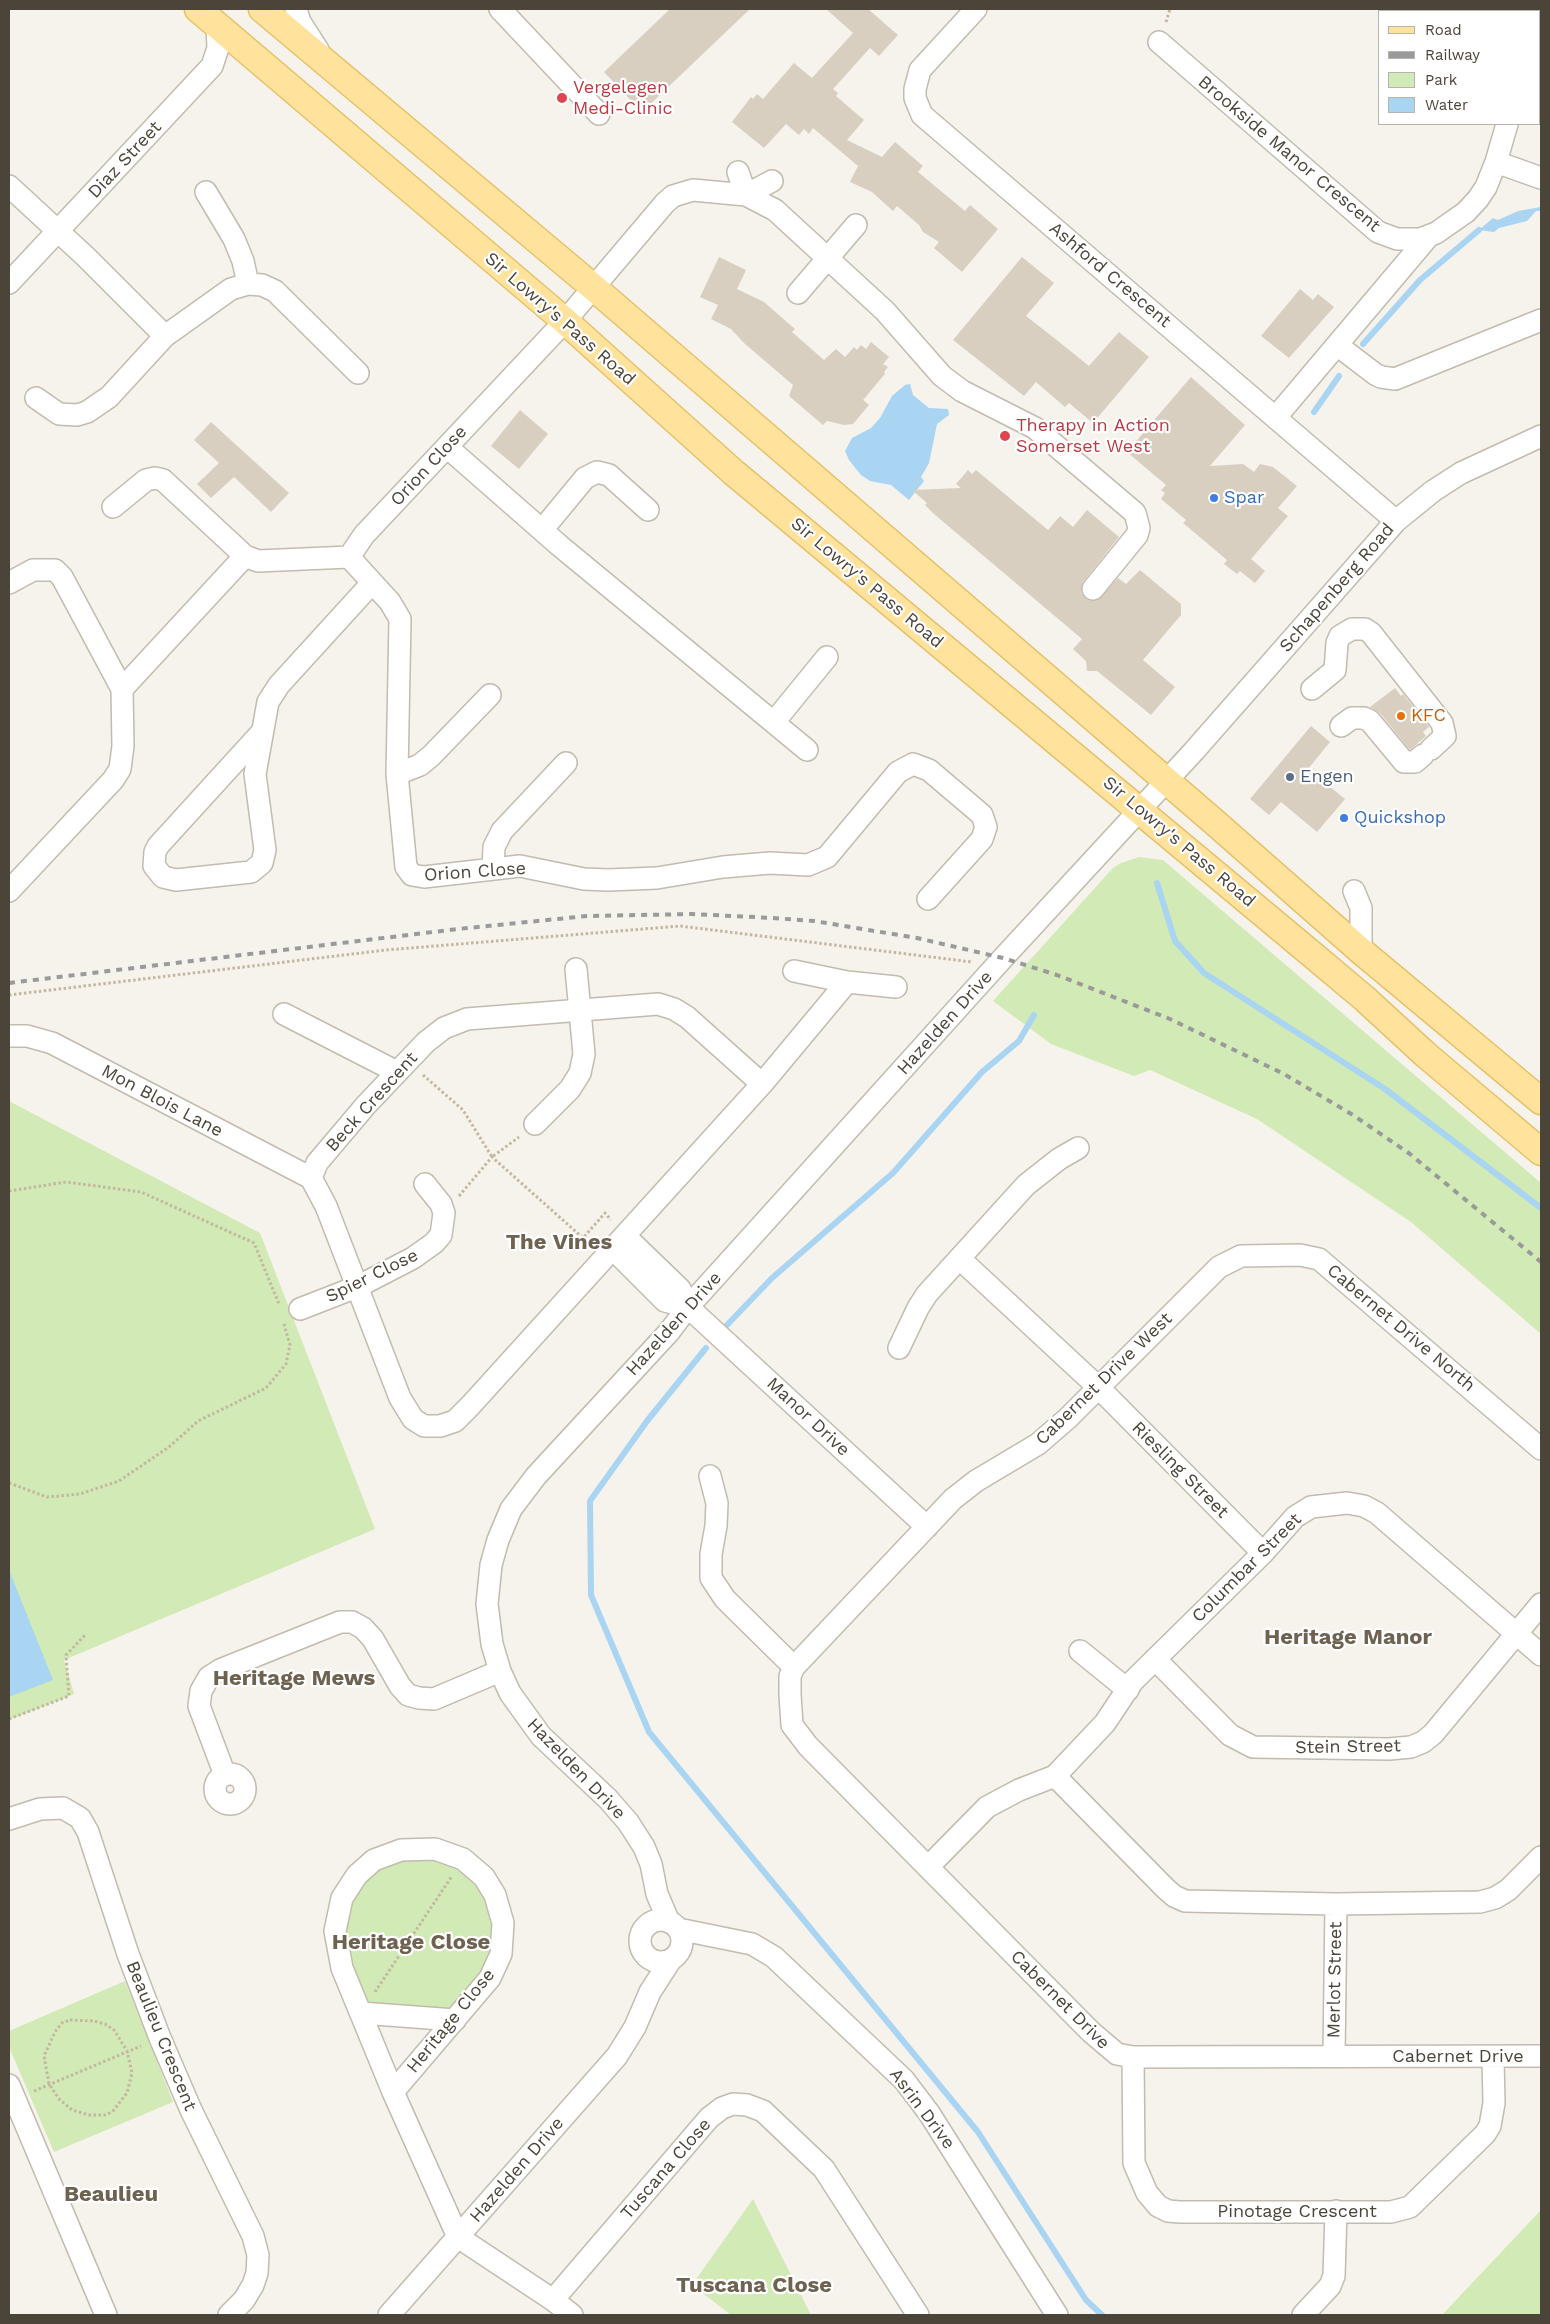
<!DOCTYPE html>
<html>
<head>
<meta charset="utf-8">
<style>
	body { margin:0 }
	#map { position:relative; width:1550px; height:2324px; overflow:hidden; background:#f6f3ec; font-family:"Work Sans",sans-serif }
	canvas { display:block }
	.frame { position:absolute; inset:0; border:10px solid #4b4439; pointer-events:none }
	.legend { position:absolute; left:1378px; top:10px; width:162px; height:115px; box-sizing:border-box; background:#fff; border:1px solid #b7b4b0; margin:0; padding:6px 9px; list-style:none; font-size:15px; color:#4b4439 }
	.legend li { display:flex; align-items:center; gap:10px; height:25px }
	.legend b { width:25px; border:1px solid #b7b4b0 }
</style>
</head>
<body>
<div id="map">
<canvas width="1550" height="2324"></canvas>
<div class="frame"></div>
<ul class="legend">
<li><b style="height:6px;background:#ffe39c"></b>Road</li>
<li><b style="height:6px;background:#9a9a9a"></b>Railway</li>
<li><b style="height:14px;background:#d2eab5"></b>Park</li>
<li><b style="height:14px;background:#a9d4f2"></b>Water</li>
</ul>
</div>
<script>
const context = document.querySelector('canvas').getContext('2d');
context.lineJoin = 'round';
function fill(path, color) {
  context.fillStyle = color;
  context.fill(path, 'evenodd');
}
function shape(rows) {
  const path = new Path2D();
  for (const r of rows) {
    if (r.length === 3) {
      path.moveTo(r[0] + r[2], r[1]);
      path.arc(r[0], r[1], r[2], 0, 2 * Math.PI);
      continue;
    }
    path.moveTo(r[0], r[1]);
    for (let i = 2; i < r.length; i += 2) path.lineTo(r[i], r[i + 1]);
  }
  return path;
}
function strokePath(path, color, width, dash) {
  context.strokeStyle = color;
  context.lineWidth = width;
  context.lineCap = dash ? 'butt' : 'round';
  context.setLineDash(dash || []);
  context.stroke(path);
}
function label(font, color, halo, rows, align = 'center') {
  context.font = font + ' "Work Sans",sans-serif';
  context.lineWidth = 4.5;
  context.setLineDash([]);
  context.textBaseline = 'middle';
  context.strokeStyle = halo;
  context.fillStyle = color;
  for (const [text, x, y, turn = 0] of rows) {
    context.save();
    context.translate(x, y);
    context.rotate((+turn || 0) * Math.PI / 180);
    context.textAlign = isNaN(turn) ? turn : align;
    if (halo) context.strokeText(text, 0, 0);
    context.fillText(text, 0, 0);
    context.restore();
  }
}
fill(shape([
	[1139,857,1163,860,1541,1183,1541,1334,1411,1222,1257,1119,1150,1070,1134,1076,1051,1044,993,1001,1113,868,1121,863],
	[9,1101,260,1233,375,1529,64,1660,74,1694,9,1720],
	[410,1850,473,1857,510,1934,464,2019,368,2010,338,1938,345,1899,373,1864],
	[125,1981,173,2102,54,2152,9,2047,9,2031],
	[753,2199,811,2315,731,2315,692,2285],
	[1541,2210,1541,2315,1442,2315]
]), '#d2eab5');
fill(shape([
	[1541,207,1541,211,1536,211,1527,221,1499,228,1494,232,1479,230,1493,218,1498,220,1518,211],
	[910,384,913,395,929,408,948,409,949,415,937,424,929,463,921,477,924,481,909,500,891,485,870,481,861,475,849,460,845,451,852,438,871,428,880,418,892,396,905,385],
	[9,1570,53,1680,9,1697]
]), '#a9d4f2');
strokePath(shape([
	[1363,344,1420,280,1479,230],
	[1314,412,1339,376],
	[1157,883,1175,941,1204,973,1385,1089,1541,1208],
	[727,1325,772,1278,893,1173,982,1072,1019,1041,1034,1015],
	[706,1348,647,1421,590,1501,591,1595,649,1732,978,2132,1086,2300,1102,2315]
]), '#a9d4f2', 6);
fill(shape([
	[670,9,750,9,642,112,604,72],
	[826,9,868,9,898,35,879,56,870,48,833,89,838,93,836,96,864,120,847,140,882,157,895,142,923,166,918,172,965,211,970,205,998,229,962,272,934,248,939,242,923,232,919,225,897,206,893,211,872,192,850,182,858,166,813,128,809,134,804,129,799,135,786,124,764,148,732,122,751,97,753,99,757,94,763,99,794,63,812,78,853,33],
	[719,257,746,270,737,289,764,302,795,329,792,332,824,360,836,349,845,357,854,347,857,350,861,345,866,349,871,342,889,357,883,364,888,367,884,372,885,374,863,400,869,405,853,424,844,425,827,421,823,425,789,396,793,385,744,343,731,329,711,319,718,305,700,297],
	[1022,257,1054,283,1026,316,1058,341,1089,366,1119,332,1149,357,1093,423,1069,403,1065,407,1036,382,1024,396,953,340],
	[1300,289,1313,300,1318,294,1334,307,1289,358,1261,336],
	[1191,377,1245,425,1210,466,1243,464,1254,472,1260,464,1273,467,1297,486,1278,508,1288,516,1251,559,1265,571,1255,583,1240,571,1237,574,1224,564,1227,560,1183,523,1186,520,1161,499,1165,493,1161,490,1166,485,1127,452],
	[520,410,548,434,519,469,491,446],
	[211,422,289,493,271,512,234,477,211,498,197,484,219,463,194,440],
	[968,470,972,474,976,470,1048,530,1060,516,1073,527,1087,510,1119,537,1083,582,1081,593,1086,599,1098,600,1118,578,1126,584,1140,570,1181,604,1181,615,1143,660,1175,687,1151,715,1097,671,1087,671,1086,661,1073,649,1082,639,934,514,925,505,927,503,912,490,961,488,956,484],
	[1395,688,1401,696,1403,694,1429,727,1423,732,1426,736,1410,750,1380,713,1370,707],
	[1311,726,1330,742,1308,769,1345,799,1317,832,1281,802,1269,815,1250,799]
]), '#d8cfc1');
const minor = shape([
	[296,9,300,22,318,50],
	[500,9,599,114],
	[976,9,920,70,915,89,915,98,922,115,1396,521],
	[1465,9,1466,11],
	[1159,42,1378,232,1397,239,1420,239,1436,233,1466,212,1478,199,1486,187,1496,162,1507,124],
	[1496,162,1541,178],
	[738,172,746,195,772,181],
	[9,186,86,257,165,336,231,289,248,284,262,285,275,291,358,373],
	[206,192,234,239,243,261,248,284],
	[9,283,212,66,218,48,217,26],
	[798,293,856,225],
	[1337,345,1375,374,1381,377,1395,379,1541,320],
	[36,398,59,414,77,415,87,412,109,397,165,336],
	[1276,417,1428,237],
	[447,447,560,546,807,750],
	[113,507,146,480,155,478,163,480,245,556,258,561,349,557],
	[542,530,585,478,597,472,609,475,648,510],
	[9,583,33,570,55,570,62,577,122,689,123,746,120,769,113,780,9,891],
	[122,689,245,556],
	[1312,689,1335,670,1337,643,1340,636,1352,629,1365,629,1371,633,1442,723,1445,736,1431,749],
	[774,722,827,657],
	[1341,726,1352,718,1364,718,1370,721,1404,762,1415,762,1423,755],
	[261,733,158,846,155,852,154,866,163,877,176,880,251,872,262,863,265,850,255,774,268,702,279,685,372,583],
	[397,774,420,765,431,756,490,695],
	[493,869,494,847,502,831,566,763],
	[1354,891,1361,908,1361,951],
	[928,899,982,839,986,827,982,815,929,770,913,764,898,772,827,857,808,865,770,863,723,867,657,878,608,880,584,879,520,866,424,877,412,875,406,867,397,774,400,619,390,602,349,557,364,535,565,321,665,203,673,196,693,190,746,195,775,210,885,311,942,376,962,391,1035,428,1135,513,1139,528,1137,535,1093,589],
	[794,971,847,982],
	[658,1004,674,1009,687,1017,762,1084,470,1406,455,1421,440,1426,424,1426,413,1419,400,1398,326,1206,311,1178,317,1163,366,1105,426,1042,444,1028,467,1019,658,1004],
	[284,1014,397,1072],
	[9,1036,27,1036,52,1043,311,1178],
	[762,1084,847,982,896,987],
	[535,1124,570,1089,580,1073,584,1054,576,969],
	[625,1236,680,1289,688,1307,927,1527],
	[613,1249,665,1301,688,1307],
	[960,1259,1098,1387,1263,1553],
	[300,1309,359,1286,413,1258,434,1243,441,1235,444,1213,441,1204,425,1184],
	[899,1348,918,1308,927,1294,1026,1185,1059,1159,1078,1148],
	[1541,1449,1319,1259,1300,1255,1241,1256,1219,1267,1068,1418,1038,1444,976,1481,953,1499,794,1667,790,1676,790,1695,792,1725,808,1746,1091,2032,1117,2054,1133,2057,1541,2056],
	[710,1476,717,1503,716,1526,711,1554,711,1578,725,1599,794,1667],
	[1080,1651,1128,1690],
	[1155,1659,1230,1735,1253,1747,1389,1749,1411,1747,1423,1742,1433,1734,1541,1604],
	[230,1789,15],
	[225,1775,199,1706,201,1691,209,1677,220,1670,340,1622,352,1622,363,1628,373,1639,400,1686,408,1695,419,1698,434,1699,500,1671],
	[1055,1776,1165,1888,1174,1896,1185,1901,1336,1904,1480,1902,1495,1898,1508,1890,1541,1857],
	[9,1819,40,1809,63,1808,80,1818,88,1832,128,1954,160,2038,191,2110,253,2236,258,2255,257,2273,253,2285,244,2300,229,2315],
	[928,1867,987,1807,1019,1790,1055,1776,1105,1723,1133,1681,1263,1553,1295,1517,1311,1507,1347,1503,1364,1506,1377,1513,1541,1655],
	[661,1941,21],
	[669,1922,657,1894,651,1864,644,1847,628,1822,608,1799,541,1736,510,1693,500,1671,492,1644,487,1604,491,1565,498,1540,511,1509,536,1476,669,1332,688,1307,1003,958,1194,751,1396,521,1433,491,1461,473,1541,436],
	[678,1929,752,1944,774,1957,904,2080,929,2113,1057,2315],
	[361,2013,455,2020],
	[1334,2056,1336,1904],
	[1133,2057,1134,2163,1147,2193,1158,2206,1168,2211,1180,2212,1391,2212,1410,2207,1485,2134,1490,2126,1494,2103,1493,2058],
	[9,2085,106,2315],
	[393,2092,490,1978,501,1954,503,1923,495,1895,484,1877,463,1859,435,1849,401,1850,374,1860,357,1875,342,1898,335,1931,342,1968,393,2092,458,2237,553,2300],
	[389,2315,617,2056,635,2027,650,1992,670,1961],
	[572,2315,553,2300,709,2118,722,2108,733,2104,747,2105,763,2111,824,2169,918,2315],
	[1303,2315,1330,2286,1334,2276,1336,2211]
]);
const major = shape([
	[198,9,565,321,733,472,1302,946,1364,998,1426,1055,1541,1152],
	[262,9,593,287,1212,820,1361,951,1541,1101]
]);
strokePath(minor, '#c2bbae', 24);
strokePath(major, '#e6c16a', 29);
strokePath(shape([
	[1166,22,1170,9],
	[9,995,386,950,680,926,972,962],
	[423,1075,463,1110,492,1157,519,1137],
	[9,1191,66,1182,141,1192,254,1243,279,1304],
	[459,1196,492,1157,583,1238,605,1213,611,1220],
	[9,1483,47,1497,80,1494,119,1481,169,1447,198,1421,266,1388,286,1364,290,1345,284,1324],
	[9,1719,69,1696,66,1655,86,1634],
	[375,1992,452,1876],
	[70,2020,94,2021,105,2024,114,2030,127,2051,132,2073,127,2093,113,2111,106,2115,89,2115,72,2110,59,2099,49,2084,44,2056,55,2032,62,2023,70,2020],
	[34,2091,141,2046]
]), '#c4b79f', 3, [2.5, 2.5]);
strokePath(minor, '#fff', 21);
strokePath(major, '#ffe39c', 26);
strokePath(shape([
	[9,983,458,929,587,916,692,914,773,918,814,921,917,938,1003,958,1057,975,1170,1019,1284,1074,1353,1115,1410,1154,1541,1262]
]), '#9a9a9a', 4, [6, 6]);
for (const [x, y, r, color] of [
	[562,98,6,"#e0444e"],
	[1005,436,6,"#e0444e"],
	[1214,498,5,"#3f7fe0"],
	[1401,716,5,"#e8710a"],
	[1290,777,5,"#5c6f8a"],
	[1344,818,5,"#3f7fe0"]
]) {
  const dot = new Path2D();
  dot.arc(x, y, r, 0, 2 * Math.PI);
  context.fillStyle = color;
  context.fill(dot);
  strokePath(dot, '#fff', 2);
}
label('18px', '#be3a42', '#fff', [
	["Vergelegen",573,88],
	["Medi-Clinic",573,109],
	["Therapy in Action",1016,426],
	["Somerset West",1016,447]
], 'left');
label('18px', '#4b4439', '#fff', [
	["Brookside Manor Crescent",1289,154,40],
	["Diaz Street",125,160,-47],
	["Ashford Crescent",1110,275,40],
	["Sir Lowry's Pass Road",560,319,41],
	["Orion Close",429,466,-47],
	["Sir Lowry's Pass Road",867,583,40],
	["Schapenberg Road",1337,588,-49],
	["Sir Lowry's Pass Road",1179,842,40],
	["Orion Close",475,872,-4],
	["Hazelden Drive",945,1023,-48],
	["Mon Blois Lane",162,1101,28],
	["Beck Crescent",372,1102,-48],
	["Spier Close",372,1276,-26],
	["Hazelden Drive",674,1324,-48],
	["Cabernet Drive North",1401,1328,40],
	["Cabernet Drive West",1104,1379,-44],
	["Manor Drive",808,1417,43],
	["Riesling Street",1180,1470,45],
	["Columbar Street",1247,1568,-45],
	["Stein Street",1348,1747,-1],
	["Hazelden Drive",576,1769,46],
	["Merlot Street",1335,1980,-89],
	["Cabernet Drive",1060,2000,45],
	["Heritage Close",451,2021,-51],
	["Beaulieu Crescent",161,2036,68],
	["Cabernet Drive",1458,2057],
	["Asrin Drive",922,2109,53],
	["Tuscana Close",666,2169,-49],
	["Hazelden Drive",517,2170,-49],
	["Pinotage Crescent",1297,2212]
]);
label('18px', '#366cbe', '#fff', [
	["Spar",1224,498],
	["Quickshop",1354,818]
], 'left');
label('18px', '#c56008', '#fff', [
	["KFC",1411,716]
], 'left');
label('18px', '#4e5e75', '#fff', [
	["Engen",1300,777]
], 'left');
label('bold 22px', '#6e6250', '#fff', [
	["The Vines",559,1243],
	["Heritage Manor",1348,1638],
	["Heritage Mews",294,1679],
	["Heritage Close",411,1943],
	["Beaulieu",111,2195],
	["Tuscana Close",754,2286]
]);
</script>
</body>
</html>
